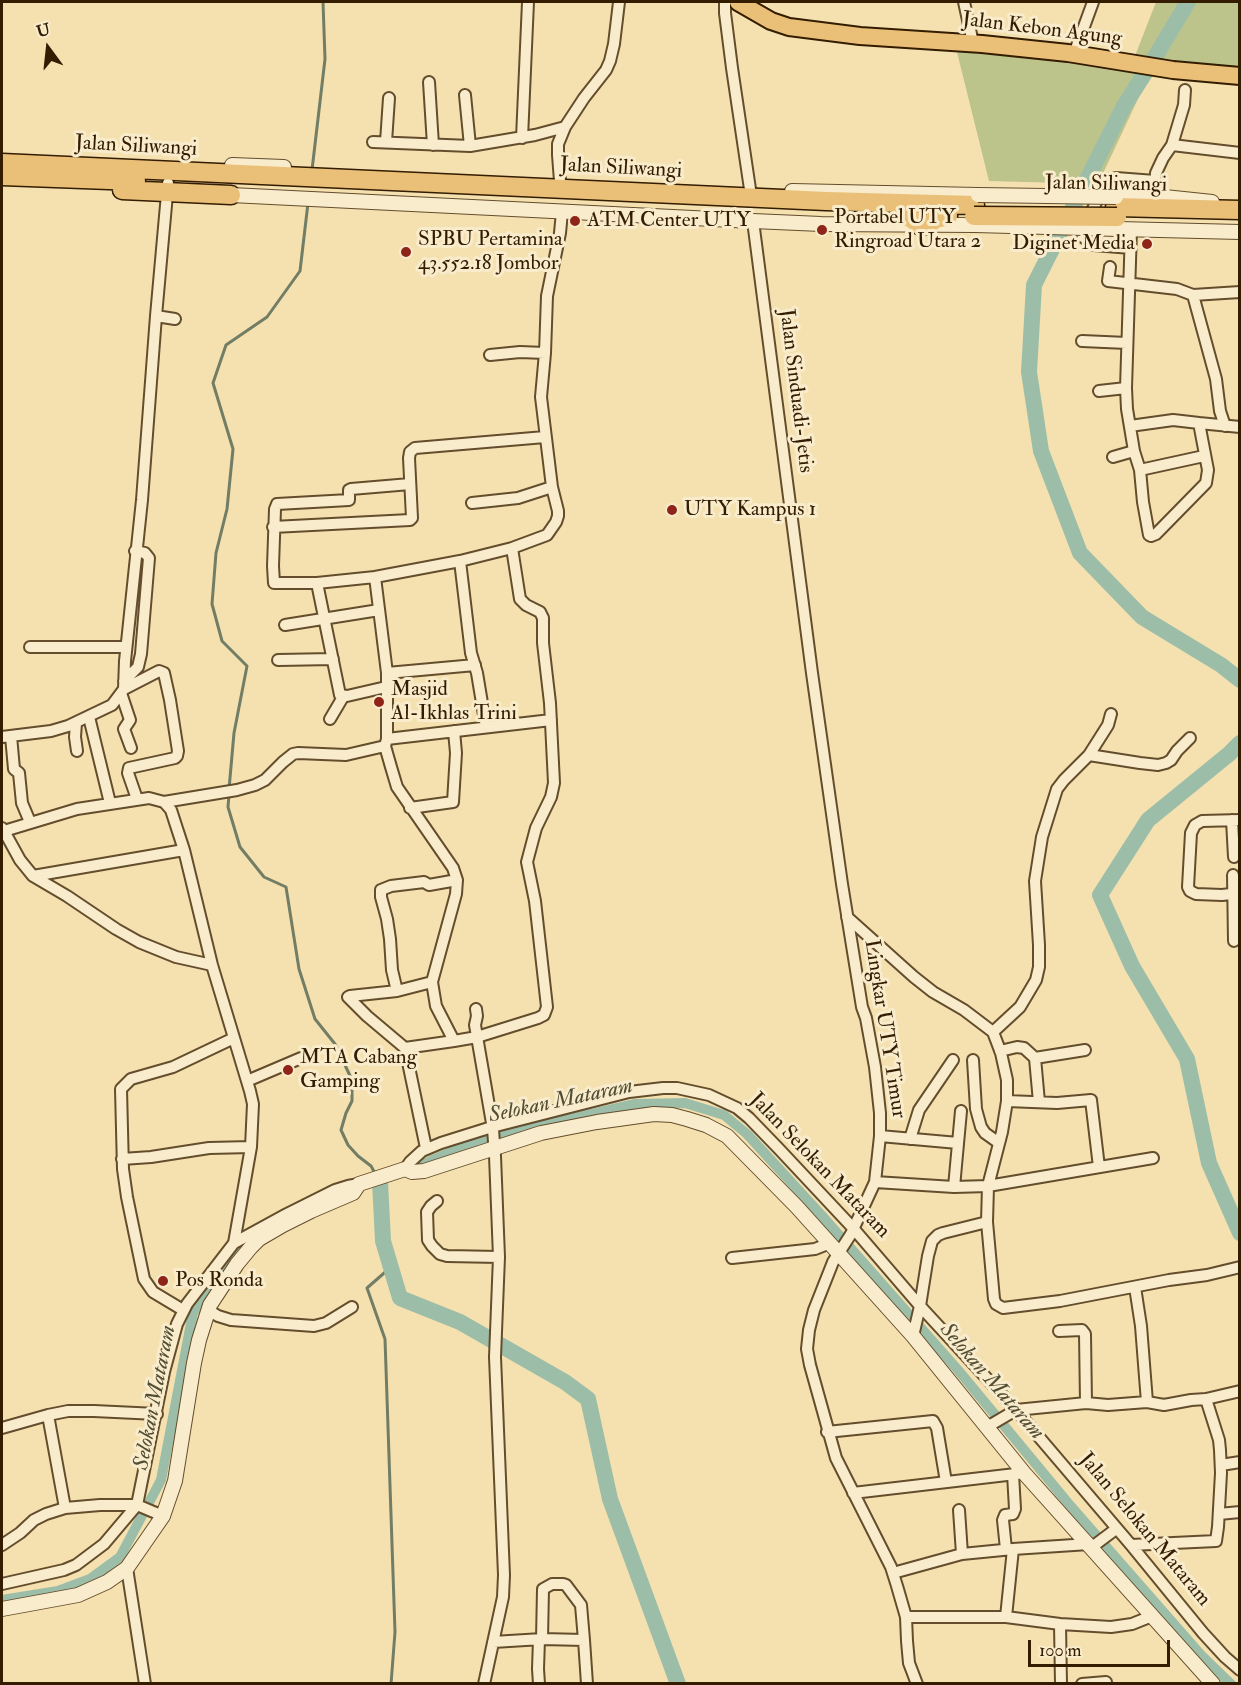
<!DOCTYPE html>
<html>
<head>
<meta charset="utf-8">
<style>
	body { margin:0 }
	#map { position:relative; width:1241px; height:1685px; overflow:hidden; background:#f5e1b0; font-family:"IM FELL Double Pica",serif }
	canvas { display:block }
	.frame { position:absolute; inset:0; border:3px solid #331c00; pointer-events:none }
	.north { position:absolute; left:18px; top:18px; width:60px; height:60px; -webkit-text-stroke:4px #f8eccc; paint-order:stroke; rotate:345deg; font-size:16px; font-weight:700; line-height:24px; text-align:center; color:#331c00 }
	.north::after { content:''; display:block; margin:auto; width:21px; height:27px; background:#331c00; clip-path:polygon(50% 0,100% 100%,50% 72%,0 100%) }
	.scale { position:absolute; left:1028px; top:1640px; width:142px; height:27px; box-sizing:border-box; border:3px solid #331c00; border-top:0; padding-left:8px; font-size:18px; line-height:21px; white-space:nowrap; color:#331c00; -webkit-text-stroke:4px #f8eccc; paint-order:stroke }
</style>
</head>
<body>
<div id="map">
<canvas width="1241" height="1685"></canvas>
<div class="frame"></div>
<div class="north">U</div>
<div class="scale">100 m</div>
</div>
<script>
const context = document.querySelector('canvas').getContext('2d');
context.lineJoin = 'round';
function fill(path, color) {
  context.fillStyle = color;
  context.fill(path, 'evenodd');
}
function shape(rows) {
  const path = new Path2D();
  for (const r of rows) {
    path.moveTo(r[0], r[1]);
    for (let i = 2; i < r.length; i += 2) path.lineTo(r[i], r[i + 1]);
  }
  return path;
}
function strokePath(path, color, width, dash) {
  context.strokeStyle = color;
  context.lineWidth = width;
  context.lineCap = dash ? 'butt' : 'round';
  context.setLineDash(dash || []);
  context.stroke(path);
}
function label(font, color, halo, rows, align = 'center') {
  context.font = font + ' "IM FELL Double Pica",serif';
  context.lineWidth = 6;
  context.setLineDash([]);
  context.textBaseline = 'middle';
  context.strokeStyle = halo;
  context.fillStyle = color;
  for (const [text, x, y, turn = 0] of rows) {
    context.save();
    context.translate(x, y);
    context.rotate((+turn || 0) * Math.PI / 180);
    context.textAlign = isNaN(turn) ? turn : align;
    if (halo) context.strokeText(text, 0, 0);
    context.fillText(text, 0, 0);
    context.restore();
  }
}
fill(shape([
	[1156,2,1239,2,1239,67,1159,61,1135,56],
	[952,32,1153,67,1098,184,989,181]
]), '#bcc38b');
strokePath(shape([
	[312,170,325,59,323,2],
	[229,789,234,733,247,666,222,641,212,604,216,553,227,509,233,449,213,383,226,345,267,317,300,271,308,203],
	[229,795,228,807,240,847,264,877,286,887,299,969,315,1019,335,1044,352,1080,352,1101,346,1113,341,1130,348,1145,358,1156,371,1166,376,1175],
	[391,1267,367,1288,385,1339,395,1632,391,1684]
]), '#727d65', 3);
strokePath(shape([
	[410,1170,478,1140,634,1104,685,1103,724,1115,747,1134,823,1217,958,1370,1068,1503,1201,1655,1231,1684],
	[2,1600,58,1591,90,1579,120,1557,161,1480,193,1313,223,1267,249,1242]
]), '#9cbea9', 10);
strokePath(shape([
	[1188,2,1152,62,1124,106,1034,285,1029,372,1041,451,1080,553,1142,617,1221,665,1240,680],
	[1240,743,1229,754,1148,820,1100,895,1132,966,1187,1059,1209,1163,1240,1233],
	[380,1182,383,1241,400,1298,460,1322,565,1382,588,1399,610,1499,678,1684]
]), '#9cbea9', 16);
const minor = shape([
	[725,2,725,13,732,68,750,189],
	[964,2,973,43],
	[1074,54,1093,2],
	[429,82,433,145],
	[465,95,470,146],
	[522,138,528,2],
	[373,142,470,146,535,135,565,127],
	[386,142,389,98],
	[1172,145,1184,105,1185,90],
	[560,181,558,155,558,144,565,127,584,98,606,70,610,61,614,44,619,2],
	[1155,187,1156,173,1163,158,1172,145,1240,153],
	[753,221,812,673,842,884,862,1007,866,1018,875,1067,880,1113,880,1136,875,1182,851,1234,833,1262,814,1310,809,1330,807,1349,810,1365,836,1458,891,1567,897,1586,906,1617,907,1641,909,1663,917,1684],
	[1131,248,1094,245,1083,237,1082,233,1103,187,1107,180,1116,178,1155,181],
	[1110,267,1108,281,1177,289,1193,295],
	[156,316,175,319],
	[1082,341,1127,343],
	[490,355,520,352,545,353],
	[1099,391,1126,388],
	[1199,423,1240,427],
	[1130,426,1173,420,1199,423,1208,470,1206,483,1156,534,1151,536,1149,535,1143,502,1140,470,1134,451,1127,409,1126,388,1131,230],
	[1225,426,1220,411,1216,379,1193,295,1240,292],
	[1113,457,1134,451],
	[1140,470,1204,456],
	[472,503,518,498,552,487],
	[273,527,410,520,412,518,409,458,410,452,415,448,545,437],
	[512,548,460,561,375,577,387,673,387,739,385,746,391,767,397,787,453,868,457,880,456,894,432,982,436,1006,454,1041,477,1037,538,1018,544,1015,547,1007,535,901,527,862,536,828,551,797,554,783,550,703,543,643,543,618,540,612,526,605,520,599,512,548,547,535,556,522,558,516,558,511,552,487,541,397,545,353,547,296,560,233,562,212],
	[460,561,471,653,477,673,486,727],
	[375,577,317,583,274,583,273,566,275,509,277,504,349,500,349,490,351,489,410,484],
	[317,583,340,695,347,696,386,687],
	[285,625,379,610],
	[30,647,126,647],
	[278,660,333,659],
	[387,673,475,665],
	[124,681,138,667,141,654,149,558,145,553,135,551],
	[124,689,159,671,164,673,170,700,178,751,177,756,175,758,129,768,128,773,137,799],
	[121,693,130,720,124,729,131,748],
	[89,717,110,803],
	[330,719,343,697],
	[76,723,75,737,77,751],
	[11,736,14,769,19,773,22,803,30,822],
	[2,737,51,731,68,726,112,705,124,689,125,661,142,500,156,316,168,183],
	[387,739,551,720],
	[1089,755,1140,763,1158,765,1166,763,1171,760,1177,751,1190,738],
	[164,802,237,790,255,785,265,780,283,762,293,754,298,753,346,755,385,746],
	[410,808,453,802,456,753,454,731],
	[1232,820,1234,857],
	[1240,820,1202,821,1195,825,1191,833,1188,887,1190,891,1196,894,1222,895,1240,893],
	[2,828,4,831,77,809,149,798,164,802,171,810,184,850,212,965,250,1091,253,1104,251,1147,234,1243],
	[4,831,20,860,33,876],
	[184,850,33,876,67,896,116,929,139,942,176,957,212,965],
	[1233,875,1234,941],
	[847,917,914,977,933,992,964,1010,993,1032,1001,1053,1007,1080,1007,1101,1002,1132,988,1186,987,1222,943,1233,938,1235,932,1241,928,1256,920,1306,913,1336],
	[432,982,397,991,392,970,390,939,387,919,381,897,381,890,391,886,424,882,429,885,457,880],
	[397,991,350,996,348,997,367,1016,405,1048,426,1148],
	[476,1009,477,1016,475,1025,493,1129,495,1156,499,1257,495,1357,504,1575,503,1597,484,1684],
	[993,1032,1020,1007,1036,980,1039,967,1039,945,1035,881,1042,837,1057,789,1064,780,1089,755,1108,725,1111,714],
	[405,1048,454,1041],
	[1000,1051,1017,1047,1024,1048,1035,1058,1085,1050],
	[1035,1058,1039,1102],
	[973,1060,976,1109,981,1127,985,1133,999,1143],
	[247,1081,301,1058],
	[1007,1101,1057,1103,1091,1100,1099,1167],
	[880,1136,958,1143],
	[910,1139,919,1110,953,1060],
	[122,1159,151,1157,209,1148,251,1147],
	[405,1169,410,1162,422,1151,441,1143,492,1127,629,1092,663,1088,677,1088,709,1095,737,1108,749,1118,779,1149,853,1228,920,1306,1016,1410,1131,1545,1203,1633,1225,1657,1240,1670],
	[875,1182,954,1187,988,1186,1153,1158],
	[954,1187,961,1111],
	[437,1201,431,1206,427,1212,428,1240,432,1246,440,1254,447,1256,499,1257],
	[987,1222,994,1299,996,1304,1003,1308,1060,1301,1169,1280,1207,1275,1240,1267],
	[732,1258,815,1249,830,1243],
	[183,1310,153,1292,144,1279,127,1197,123,1169,121,1089,131,1079,173,1067,234,1038],
	[208,1310,218,1316,231,1320,314,1326,326,1323,352,1307],
	[1059,1331,1082,1330,1085,1334,1086,1403],
	[1206,1399,1240,1391],
	[48,1415,65,1508],
	[987,1427,1016,1410,1086,1403,1108,1405,1147,1402,1141,1326,1135,1287],
	[2,1428,48,1415,68,1411,94,1411,157,1414],
	[827,1432,933,1421,937,1428,946,1482],
	[1221,1465,1240,1462],
	[853,1493,1024,1473],
	[959,1510,962,1554],
	[1219,1514,1240,1512],
	[2,1545,20,1533,34,1520,46,1514,65,1508,100,1505,137,1505,163,1516],
	[1131,1545,1216,1541,1218,1527,1221,1473,1220,1450,1219,1440,1206,1399,1191,1400,1164,1405,1147,1402],
	[1092,1547,1116,1529],
	[1006,1549,1003,1520,1005,1515,1013,1514,1015,1509,1013,1474],
	[127,1568,145,1684],
	[893,1573,962,1554,1013,1549,1089,1544],
	[2,1584,64,1570,76,1565,104,1544,137,1505,164,1372,177,1324,187,1304,234,1243,287,1214,335,1190,348,1186,359,1184],
	[906,1617,1006,1617,1060,1624,1111,1627,1132,1624,1152,1616],
	[1006,1617,1013,1549],
	[1060,1624,1061,1684],
	[539,1639,538,1669,539,1684],
	[542,1639,543,1589,552,1584,563,1584,566,1585,581,1605,584,1640],
	[493,1642,542,1639,584,1640,587,1684],
	[1082,1684,1106,1682]
]);
const tertiary = shape([
	[232,165,284,167],
	[792,191,978,195],
	[231,195,753,221,821,224,975,225],
	[1116,197,1155,196,1212,202],
	[1119,229,1240,232],
	[2,1609,78,1595,107,1582,127,1568,163,1516,175,1481,194,1363,199,1340,210,1305,237,1264,251,1247,259,1239,283,1225,311,1211,353,1193,359,1184,405,1169,412,1172,424,1171,541,1133,597,1122,654,1114,672,1115,687,1119,706,1125,727,1136,797,1207,913,1336,1024,1473,1213,1684]
]);
const primary = shape([
	[738,2,771,21,789,27,860,36,982,44,1068,53,1173,70,1240,76]
]);
const trunk = shape([
	[2,163,826,201,975,205],
	[2,176,136,181],
	[122,190,231,195],
	[1115,207,1240,210],
	[903,215,912,219,919,225],
	[927,225,936,219,948,216]
]);
strokePath(minor, '#644d2c', 14);
strokePath(tertiary, '#644d2c', 16);
strokePath(primary, '#331c00', 20);
strokePath(trunk, '#331c00', 21);
strokePath(minor, '#f8eccc', 10);
strokePath(tertiary, '#f8eccc', 14);
strokePath(primary, '#eac078', 16);
strokePath(trunk, '#eac078', 18);
const tertiaryBridge = shape([
	[978,195,1116,197],
	[975,225,1119,229]
]);
const trunkBridge = shape([
	[974,216,1117,217]
]);
strokePath(tertiaryBridge, '#644d2c', 16, []);
strokePath(trunkBridge, '#331c00', 21, []);
strokePath(tertiaryBridge, '#f8eccc', 14);
strokePath(trunkBridge, '#eac078', 18);
for (const [x, y, r, color] of [
	[575,221,6,"#8f2418"],
	[822,230,6,"#8f2418"],
	[1147,244,6,"#8f2418"],
	[406,252,6,"#8f2418"],
	[672,510,6,"#8f2418"],
	[379,702,6,"#8f2418"],
	[288,1070,6,"#8f2418"],
	[163,1281,6,"#8f2418"]
]) {
  const dot = new Path2D();
  dot.arc(x, y, r, 0, 2 * Math.PI);
  context.fillStyle = color;
  context.fill(dot);
  strokePath(dot, '#f8eccc', 2);
}
label('21px', '#331c00', '#f8eccc', [
	["Jalan Kebon Agung",1042,30,7],
	["Jalan Siliwangi",136,147,3],
	["Jalan Siliwangi",621,169,3],
	["Jalan Siliwangi",1106,185,1],
	["Jalan Sinduadi-Jetis",795,391,83],
	["Lingkar UTY Timur",884,1029,81],
	["Jalan Selokan Mataram",819,1166,46],
	["Jalan Selokan Mataram",1144,1530,50]
]);
label('21px', '#331c00', '#f8eccc', [
	["Portabel UTY",834,218],
	["Ringroad Utara 2",834,242],
	["ATM Center UTY",587,221],
	["SPBU Pertamina",418,240],
	["43.552.18 Jombor",418,264],
	["Diginet Media",1135,244,"right"],
	["UTY Kampus 1",684,510],
	["Masjid",391,690],
	["Al-Ikhlas Trini",391,714],
	["MTA Cabang",300,1058],
	["Gamping",300,1082],
	["Pos Ronda",175,1281]
], 'left');
label('italic 22px', '#524d33', '#f8eccc', [
	["Selokan Mataram",561,1102,-12],
	["Selokan Mataram",991,1382,49],
	["Selokan Mataram",156,1398,-79]
]);
</script>
</body>
</html>
